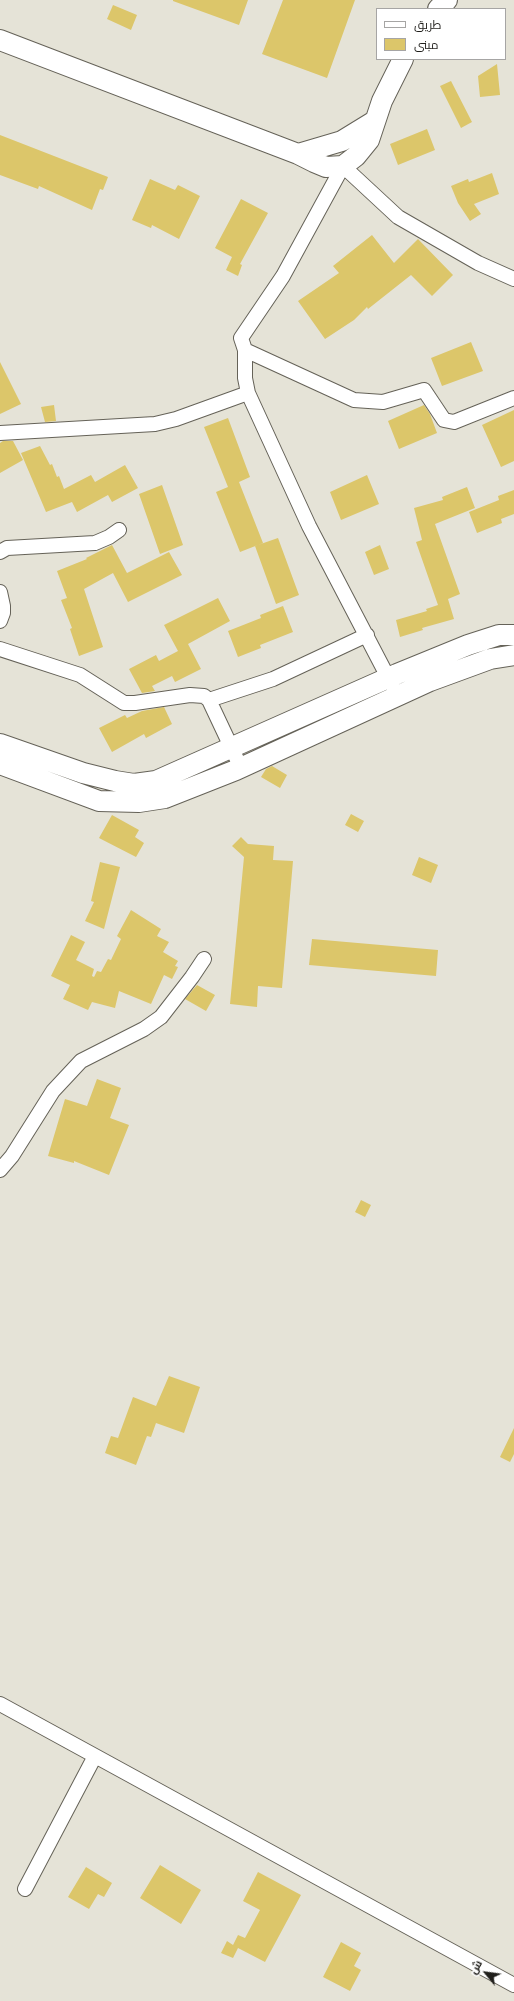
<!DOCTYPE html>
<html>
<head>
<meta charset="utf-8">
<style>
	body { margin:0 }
	#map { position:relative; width:514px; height:2001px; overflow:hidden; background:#e5e3d7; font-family:"PT Sans Narrow",Cairo,sans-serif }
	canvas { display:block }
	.legend { position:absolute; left:376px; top:8px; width:130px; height:52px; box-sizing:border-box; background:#fff; border:1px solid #a6a5a4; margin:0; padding:5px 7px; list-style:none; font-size:12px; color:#201f1b }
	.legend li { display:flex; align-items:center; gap:8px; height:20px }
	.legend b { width:20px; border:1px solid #a6a5a4 }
	.north { position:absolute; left:466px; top:1953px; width:40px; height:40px; -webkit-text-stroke:3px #fff; paint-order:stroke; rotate:299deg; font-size:11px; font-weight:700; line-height:16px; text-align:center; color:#201f1b }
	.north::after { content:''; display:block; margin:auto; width:14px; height:18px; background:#201f1b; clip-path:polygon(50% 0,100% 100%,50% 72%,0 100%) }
</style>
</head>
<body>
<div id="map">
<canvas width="514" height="2001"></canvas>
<ul class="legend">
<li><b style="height:5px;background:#fff"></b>طريق</li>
<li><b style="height:11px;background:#dcc66a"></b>مبنى</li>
</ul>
<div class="north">ش</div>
</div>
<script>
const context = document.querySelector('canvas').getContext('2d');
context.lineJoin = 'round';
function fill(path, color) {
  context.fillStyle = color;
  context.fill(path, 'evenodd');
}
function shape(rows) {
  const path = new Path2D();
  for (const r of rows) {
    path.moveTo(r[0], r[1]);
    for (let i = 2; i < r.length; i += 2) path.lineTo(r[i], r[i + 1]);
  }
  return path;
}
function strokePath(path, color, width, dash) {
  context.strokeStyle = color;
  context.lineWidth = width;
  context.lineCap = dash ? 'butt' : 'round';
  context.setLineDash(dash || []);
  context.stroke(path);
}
fill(shape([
	[173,0,248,0,239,25,173,1],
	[283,0,355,0,327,78,262,54],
	[113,5,137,15,131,30,107,19],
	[497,64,500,95,480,97,478,76],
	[451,81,472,122,461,128,440,86],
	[427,129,435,150,398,165,390,144],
	[0,135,108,177,103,190,100,189,92,210,39,186,38,189,0,175],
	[492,173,499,194,474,204,481,214,470,221,458,203,451,186,468,179,469,182],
	[150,179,175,190,178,185,200,196,179,239,152,225,151,228,132,220],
	[241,199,268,213,240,264,242,265,238,276,226,270,232,257,215,248],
	[372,235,394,263,418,239,453,275,432,296,411,275,368,309,367,307,354,320,325,339,298,301,339,273,333,266],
	[471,342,483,371,442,386,431,358],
	[0,362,21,404,0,414],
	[54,405,56,421,45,422,41,407],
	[424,405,430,414,437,433,399,449,388,421],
	[514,410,514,461,501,467,482,425],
	[228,418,250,477,239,482,263,543,240,552,216,492,228,487,204,427],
	[3,441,13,441,23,460,0,473,0,443],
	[40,446,50,465,52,464,57,477,59,476,64,489,91,475,95,482,125,465,138,488,112,502,108,495,77,512,72,502,46,512,21,453],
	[367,475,379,504,341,520,330,492],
	[162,485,183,545,160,554,139,494],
	[467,487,475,508,435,524,460,594,448,599,454,619,422,628,423,630,400,637,396,620,427,611,426,609,438,605,416,542,422,540,414,508,443,500,442,497],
	[514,490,514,514,501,519,502,523,477,533,469,512,499,500,498,496],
	[278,538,299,595,276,604,255,546],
	[112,545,127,573,169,552,182,575,128,602,113,573,84,589,103,647,79,656,70,629,72,628,61,600,67,598,57,571,87,559,86,558],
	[380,545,389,569,374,575,365,552],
	[218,598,230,621,188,644,201,669,175,682,172,676,152,686,155,691,142,693,129,669,156,655,159,661,178,651,164,625],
	[283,606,293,632,260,645,261,648,238,657,228,631,261,618,260,615],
	[164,707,172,724,146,738,144,734,112,752,99,728,125,715,127,718,142,711],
	[272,766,287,775,280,788,261,777,266,769],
	[351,814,364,821,358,832,345,825],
	[112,815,139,830,135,837,144,843,136,857,99,838],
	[241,837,248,844,274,846,273,860,293,861,282,988,258,986,257,1007,230,1004,244,857,232,846],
	[419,857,438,865,431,883,412,875],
	[100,862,120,867,104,929,85,921,94,902,91,901],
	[131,910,161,929,157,936,169,942,163,952,178,961,175,966,178,967,172,979,164,975,151,1004,119,991,115,1008,92,1002,88,1010,63,999,70,985,51,976,71,935,85,942,76,960,94,969,92,976,94,977,97,971,101,972,108,959,111,960,121,939,117,936],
	[312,939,438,950,436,976,309,965],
	[197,985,215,995,206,1011,185,999],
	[97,1079,121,1088,110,1118,129,1125,109,1175,74,1161,74,1163,48,1156,65,1099,87,1106],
	[361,1200,371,1205,365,1217,355,1212],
	[169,1376,200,1387,184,1433,156,1423,151,1437,147,1436,136,1465,105,1453,111,1436,118,1438,133,1397,156,1406],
	[514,1428,514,1454,510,1462,500,1457],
	[160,1865,201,1890,181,1924,140,1898],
	[86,1867,112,1883,104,1897,98,1894,89,1909,68,1897],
	[258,1872,301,1895,265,1962,238,1948,233,1958,221,1953,227,1941,233,1945,238,1935,245,1938,260,1910,243,1901],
	[341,1942,361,1953,354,1966,361,1970,350,1991,323,1977]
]), '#dcc66a');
const street = shape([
	[514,279,478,263,398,217,343,166,283,276,241,338,245,350,354,400,383,402,424,390,444,420,454,422,514,398],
	[245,350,245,378,248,393,309,526,392,685],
	[0,433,155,424,176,419,248,393],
	[0,552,7,548,95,543,109,537,119,530],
	[0,592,3,606,3,613,0,621],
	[0,649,80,675,124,703,135,703,190,695,204,696,209,700,241,768],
	[209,700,273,679,367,635],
	[0,1170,12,1156,53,1091,81,1061,144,1029,161,1017,192,977,204,959],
	[0,1704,514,1985],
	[25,1889,95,1756]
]);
const secondary = shape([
	[438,9,447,0],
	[0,40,298,154,314,162,326,167,343,166,356,156,369,140,382,101,403,59],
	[298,154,342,141,373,122],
	[0,744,83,773,115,781,134,784,156,781,397,674,468,645,499,635,514,635],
	[0,764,99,801,139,802,165,798,236,770,430,681,490,659,514,655]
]);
strokePath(street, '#656258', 16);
strokePath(secondary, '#656258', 22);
strokePath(street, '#fff', 14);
strokePath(secondary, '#fff', 20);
</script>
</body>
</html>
